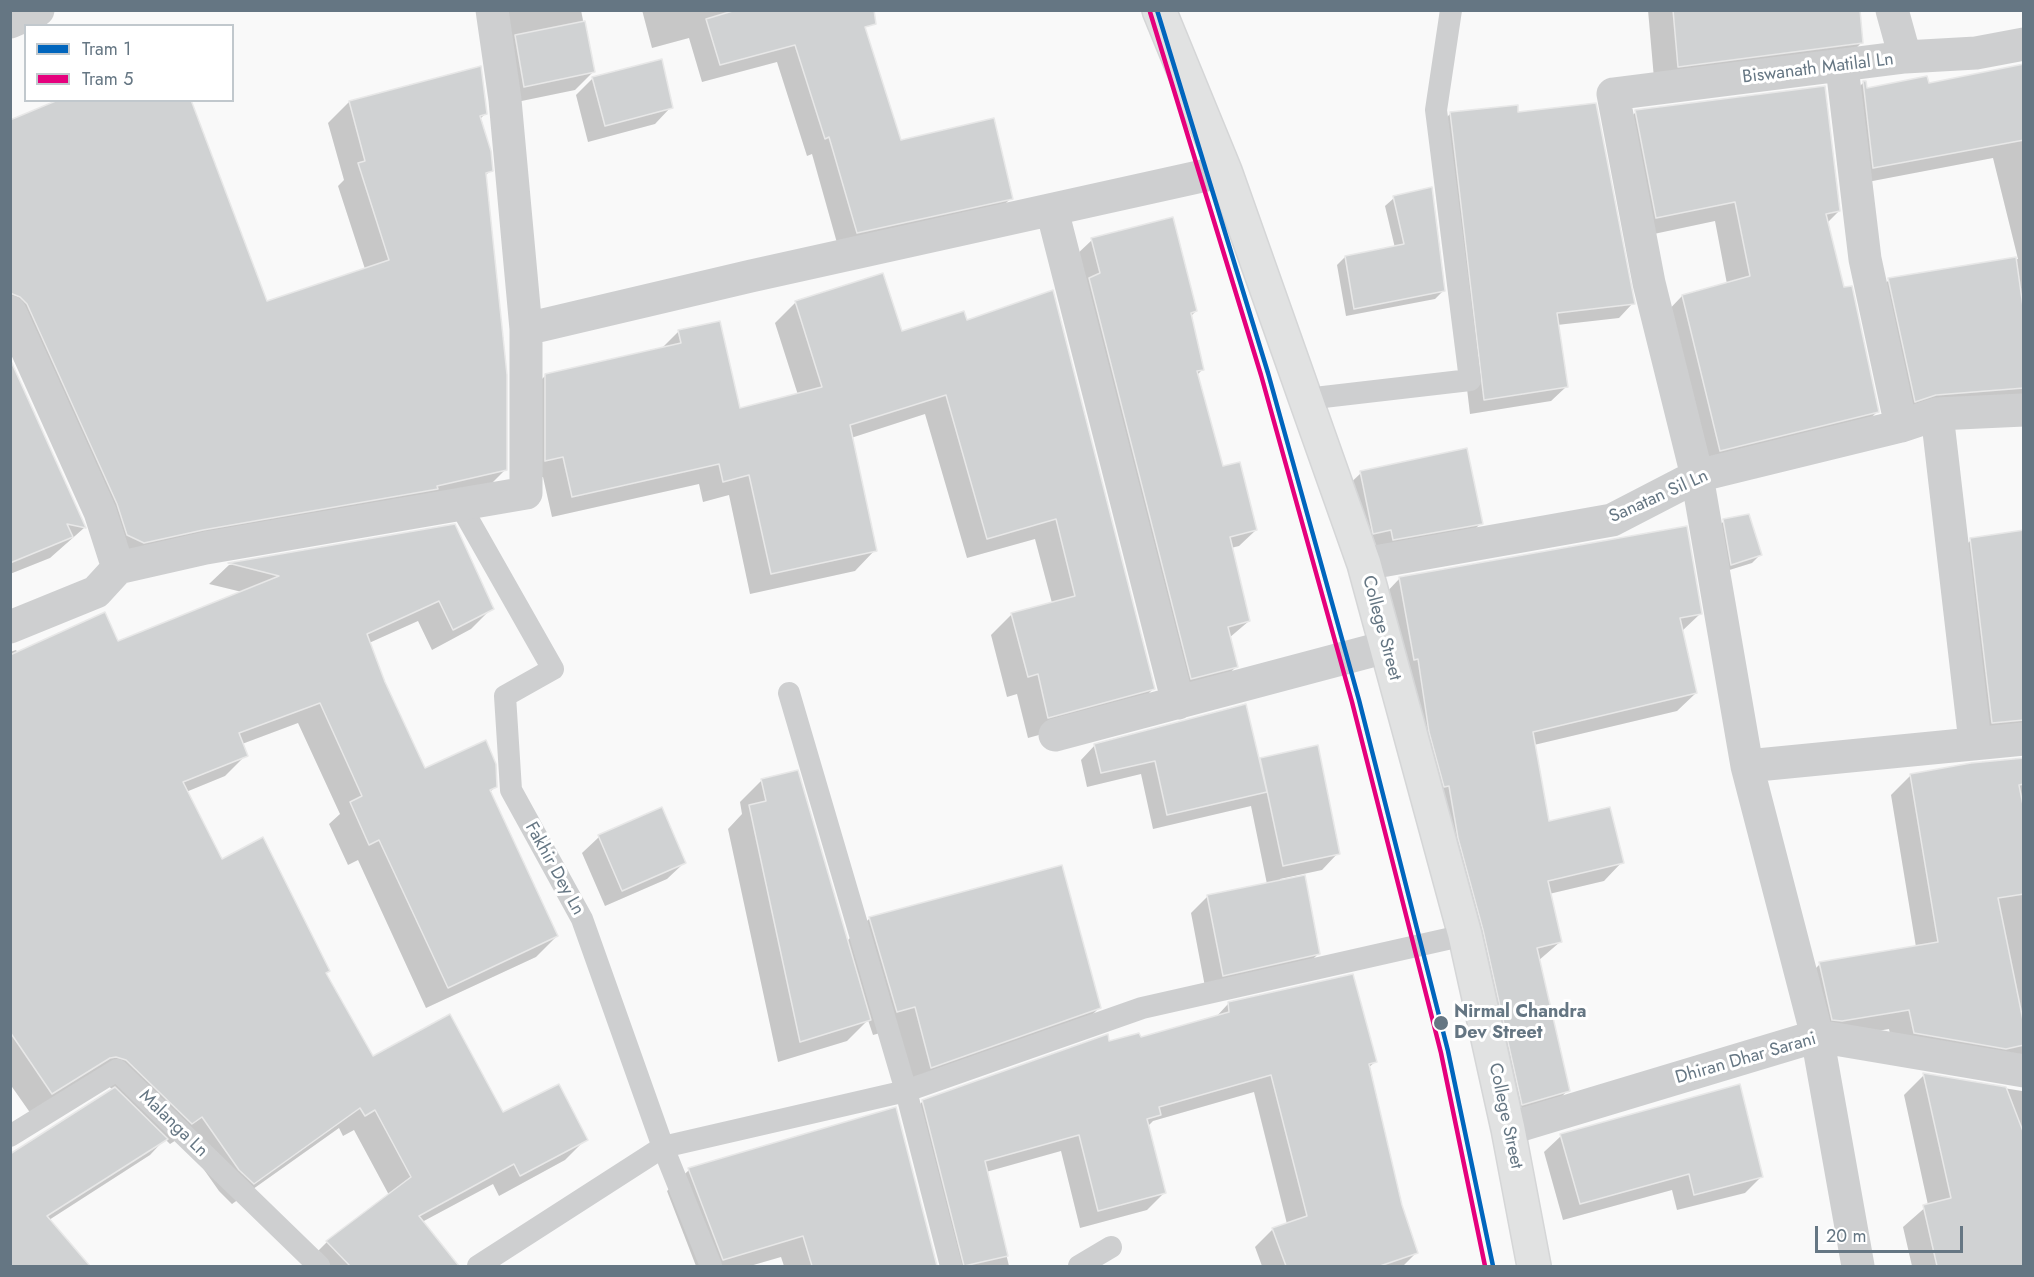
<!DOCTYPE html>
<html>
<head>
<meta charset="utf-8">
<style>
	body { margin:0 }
	#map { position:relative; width:2034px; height:1277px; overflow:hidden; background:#f9f9f9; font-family:Jost,sans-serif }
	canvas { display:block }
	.frame { position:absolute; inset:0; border:12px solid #657683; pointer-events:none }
	.legend { position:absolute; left:24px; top:24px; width:210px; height:78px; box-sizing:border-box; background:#fff; border:2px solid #c1c8cd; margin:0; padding:8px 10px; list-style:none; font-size:18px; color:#657683 }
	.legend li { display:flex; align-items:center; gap:12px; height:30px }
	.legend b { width:30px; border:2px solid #c1c8cd }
	.scale { position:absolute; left:1815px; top:1226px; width:148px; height:27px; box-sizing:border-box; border:3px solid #657683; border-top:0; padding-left:8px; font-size:18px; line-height:21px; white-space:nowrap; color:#657683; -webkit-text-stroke:4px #fff; paint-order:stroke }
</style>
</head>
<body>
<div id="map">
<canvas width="2034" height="1277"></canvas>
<div class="frame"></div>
<ul class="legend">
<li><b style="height:8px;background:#0065bd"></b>Tram 1</li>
<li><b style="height:8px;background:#e5007d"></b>Tram 5</li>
</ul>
<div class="scale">20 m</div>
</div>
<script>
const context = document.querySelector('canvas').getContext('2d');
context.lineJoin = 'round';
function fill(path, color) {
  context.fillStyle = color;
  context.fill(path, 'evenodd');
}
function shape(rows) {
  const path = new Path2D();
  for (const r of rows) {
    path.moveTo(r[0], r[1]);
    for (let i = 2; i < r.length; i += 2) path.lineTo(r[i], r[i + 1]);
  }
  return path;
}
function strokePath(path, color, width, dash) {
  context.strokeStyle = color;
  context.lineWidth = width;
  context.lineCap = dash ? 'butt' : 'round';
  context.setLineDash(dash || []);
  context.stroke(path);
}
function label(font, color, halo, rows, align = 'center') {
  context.font = font + ' Jost,sans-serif';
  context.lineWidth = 6;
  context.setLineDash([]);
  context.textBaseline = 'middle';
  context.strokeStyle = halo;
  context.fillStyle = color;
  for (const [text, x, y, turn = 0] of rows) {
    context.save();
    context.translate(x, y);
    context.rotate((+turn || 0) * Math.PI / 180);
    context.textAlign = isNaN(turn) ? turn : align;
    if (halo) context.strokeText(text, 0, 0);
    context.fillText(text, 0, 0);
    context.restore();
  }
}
fill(shape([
	[504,10,581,10,593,72,575,90,507,104],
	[642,10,858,10,900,142,1011,198,993,216,839,250,812,154,807,156,777,62,702,82,689,38,652,48],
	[1648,10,1859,10,1861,43,1838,67,1655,90],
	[2024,66,2024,402,1898,417,1872,296,1889,280,2018,259,1993,158,1857,184,1847,99,1863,83,1865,90,1927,85],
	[593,78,671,107,655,124,588,142,576,95],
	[349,102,486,113,479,120,491,170,485,176,506,469,485,490,123,563,10,335,10,122,266,303,365,269,338,186,344,180,328,123],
	[1636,112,1839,211,1827,223,1877,412,1856,432,1700,471,1662,317,1682,296,1727,284,1715,221,1635,238,1615,132],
	[1451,113,1517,114,1633,303,1619,318,1557,325,1566,387,1551,401,1470,414,1436,128],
	[1394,198,1444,290,1435,299,1346,316,1337,265,1345,257,1395,248,1385,206],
	[1092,240,1196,311,1190,317,1203,369,1197,375,1221,468,1256,530,1239,546,1231,548,1249,621,1229,638,1236,667,1219,683,1175,695,1075,256],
	[796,302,901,333,963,313,1153,689,1133,709,1028,738,1017,694,1007,697,991,635,1012,614,1052,603,1035,539,967,558,925,414,851,438,875,550,855,571,750,594,729,495,703,502,699,484,552,517,543,477,525,481,525,396,546,375,661,349,679,331,739,410,798,395,775,323],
	[10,363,84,528,50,558,10,574],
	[1361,473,1481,523,1464,540,1375,546,1344,489],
	[1724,521,1760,555,1752,563,1723,572,1716,529],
	[454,526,492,608,471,629,432,650,418,621,369,643,383,682,424,770,496,786,489,793,557,936,536,957,426,1008,358,860,348,865,329,824,340,814,298,723,242,744,246,755,225,776,186,792,222,861,325,974,372,1058,503,1114,586,1139,565,1160,499,1196,493,1184,422,1222,457,1266,310,1266,306,1263,327,1242,389,1195,354,1130,343,1136,339,1128,232,1204,219,1191,181,1137,170,1144,165,1139,150,1155,49,1220,88,1266,10,1266,10,1156,113,1090,99,1078,31,1114,10,1084,10,652,16,650,18,653,117,643,242,592,209,584,229,565],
	[2024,532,2024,1266,1912,1266,1903,1227,1928,1205,1904,1095,1924,1075,2022,1091,2022,1086,1894,1053,1889,1029,1821,1041,1800,984,1820,964,1916,947,1891,795,1911,775,2023,759,2020,749,1972,743,1951,560,1971,540],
	[1400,578,1700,614,1681,632,1696,693,1677,711,1534,745,1548,823,1622,862,1604,881,1549,894,1560,942,1538,961,1568,1090,1550,1109,1504,1123,1382,597],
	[1095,745,1258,762,1261,759,1338,853,1322,870,1280,879,1319,953,1302,970,1206,992,1191,913,1208,896,1267,884,1251,806,1153,829,1141,774,1087,787,1081,760],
	[762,780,846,942,870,918,1099,1008,1075,1032,907,1091,891,1030,873,1035,868,1020,847,1041,778,1062,728,829,742,814,740,802],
	[661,809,684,863,667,879,605,906,582,853,599,837],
	[1228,1004,1375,1062,1368,1068,1401,1206,1416,1253,1403,1266,1262,1266,1255,1247,1273,1229,1287,1224,1254,1092,1153,1121,1148,1126,1165,1192,1147,1210,1080,1228,1061,1151,986,1172,1009,1266,943,1266,905,1119,923,1101,1108,1043,1140,1039,1215,1018],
	[895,1109,936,1266,784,1266,781,1257,750,1266,696,1266,667,1191,689,1170],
	[1561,1136,1762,1176,1745,1193,1677,1210,1672,1190,1563,1220,1544,1152]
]), '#0003');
const building = shape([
	[736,10,874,10,876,24,865,27,901,140,994,118,1013,199,857,233,829,137,825,139,795,45,720,65,706,19,736,10],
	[1673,10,1860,10,1863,43,1678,67,1673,10],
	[585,21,595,72,524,87,515,35,585,21],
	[662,59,673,108,605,126,592,77,662,59],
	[2024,64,2024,140,1873,168,1863,81,1866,81,1867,88,1927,76,1929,83,2024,64],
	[481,66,487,114,480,116,491,151,493,171,486,173,507,375,507,470,437,486,438,489,203,530,144,543,127,535,117,504,27,304,20,297,10,293,10,120,58,100,191,100,267,301,389,260,358,163,365,161,349,101,481,66],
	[1825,86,1840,211,1826,214,1844,287,1852,286,1879,412,1720,451,1682,295,1750,276,1735,202,1656,218,1635,110,1825,86],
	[1596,103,1635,304,1557,313,1568,387,1484,400,1450,112,1518,105,1518,112,1596,103],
	[1432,187,1445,291,1354,309,1345,256,1404,244,1393,196,1432,187],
	[1173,217,1197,311,1191,313,1204,370,1197,371,1223,466,1240,462,1257,530,1230,537,1250,621,1228,627,1238,667,1191,679,1089,278,1100,273,1091,238,1173,217],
	[2016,257,2024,314,2024,388,1936,395,1915,402,1888,278,2016,257],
	[883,273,902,331,964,311,967,320,1053,290,1155,689,1048,718,1038,674,1028,677,1011,613,1075,596,1056,519,987,539,946,395,850,425,877,551,771,574,749,475,723,482,719,464,572,497,563,457,545,461,545,374,681,343,678,330,720,321,740,408,822,387,795,301,883,273],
	[10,359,86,528,67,524,73,537,10,563,10,359],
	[1467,448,1483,524,1393,540,1391,530,1373,534,1360,471,1467,448],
	[1749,514,1762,555,1731,565,1723,519,1749,514],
	[455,524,494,609,453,630,439,601,367,634,385,682,425,768,486,740,496,764,497,787,490,790,558,936,448,988,379,840,369,845,350,802,362,796,320,703,239,733,248,756,183,782,222,859,263,837,330,971,326,973,373,1056,450,1014,503,1112,559,1084,588,1140,520,1176,514,1164,419,1216,459,1266,350,1266,326,1241,411,1177,375,1110,365,1116,360,1108,254,1184,239,1170,202,1117,192,1124,126,1060,116,1057,110,1058,52,1094,10,1032,10,655,105,612,118,641,279,576,228,563,455,524],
	[1687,526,1702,614,1680,618,1697,693,1533,732,1549,821,1610,807,1624,863,1548,881,1562,942,1537,948,1570,1091,1522,1105,1483,930,1458,838,1449,786,1444,787,1429,732,1418,659,1414,660,1399,577,1687,526],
	[2024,530,2024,720,1992,723,1970,538,2024,530],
	[1246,704,1267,792,1167,815,1155,761,1101,773,1094,744,1246,704],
	[1318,745,1340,854,1283,866,1260,758,1318,745],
	[2024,758,2024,784,2019,785,2024,810,2024,894,1998,898,2024,1025,2024,1045,2006,1049,1914,1033,1909,1010,1842,1021,1832,1020,1819,962,1938,942,1910,774,1971,763,2024,758],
	[798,770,871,1020,800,1042,749,805,766,801,761,779,798,770],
	[662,807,686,863,622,891,598,835,662,807],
	[1062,865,1101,1008,931,1068,915,1007,897,1012,869,917,1062,865],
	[1305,875,1320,954,1223,976,1207,895,1305,875],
	[1353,974,1377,1062,1369,1064,1402,1205,1418,1253,1380,1266,1286,1266,1272,1228,1307,1216,1271,1075,1159,1107,1161,1115,1147,1119,1166,1193,1098,1211,1079,1135,985,1161,1008,1256,964,1266,922,1100,1108,1034,1109,1041,1139,1033,1141,1037,1229,1012,1228,1002,1353,974],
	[1923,1073,2006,1087,2024,1134,2024,1266,1937,1266,1923,1205,1951,1198,1923,1073],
	[1740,1084,1763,1177,1694,1195,1689,1174,1580,1204,1560,1134,1740,1084],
	[115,1087,168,1139,47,1216,90,1266,10,1266,10,1154,115,1087],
	[896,1107,937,1266,812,1266,803,1236,723,1260,688,1168,896,1107]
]);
fill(building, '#d0d2d3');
strokePath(building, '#e8e8e8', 1.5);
const secondary = shape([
	[1159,10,1225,171,1364,564,1465,935,1508,1129,1534,1266]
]);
strokePath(secondary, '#d5d6d7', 36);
strokePath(shape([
	[1306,399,1470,380,1436,110,1451,10],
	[460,505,553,669,505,696,511,790,582,919,663,1147,711,1266],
	[789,693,906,1091,951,1266],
	[10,1136,117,1070,319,1266],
	[478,1266,663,1147,906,1091,1142,1008,1465,935],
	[1079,1266,1111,1247]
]), '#cecfd0', 22);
strokePath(shape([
	[1892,10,1905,57],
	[1842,67,1865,259,1901,426],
	[1052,210,1178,703],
	[10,312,100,512,118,568,96,592,10,627],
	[526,329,751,276,1225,171],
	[1937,414,1975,742],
	[1364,564,1612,520,1697,476,1901,426,1937,414,2024,410],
	[118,568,206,548,526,493,526,329,505,100,492,10],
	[1055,735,1386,647],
	[1747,766,2024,739],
	[1508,1129,1817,1036,2024,1071],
	[1858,1266,1817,1036,1747,766,1697,476,1649,283,1613,94,1905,57,1976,53,2024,44]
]), '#cecfd0', 33);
strokePath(shape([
	[10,22,38,10]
]), '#cecfd0', 33);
strokePath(secondary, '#e1e2e2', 33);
strokePath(shape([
	[1157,10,1268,373,1359,700,1448,1051,1493,1266]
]), '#0065bd', 4.5);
strokePath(shape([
	[1150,12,1261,375,1352,702,1441,1053,1485,1266]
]), '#e5007d', 4.5);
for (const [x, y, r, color] of [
	[1441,1023,8,"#657683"]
]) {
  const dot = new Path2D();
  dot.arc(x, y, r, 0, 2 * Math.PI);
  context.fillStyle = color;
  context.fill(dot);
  strokePath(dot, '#fff', 2);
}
label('18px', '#657683', '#fff', [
	["Biswanath Matilal Ln",1818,69,-7],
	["Sanatan Sil Ln",1659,497,-24],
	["College Street",1381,628,75],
	["Fakhir Dey Ln",554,869,61],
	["Dhiran Dhar Sarani",1746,1059,-16],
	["College Street",1505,1116,78],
	["Malanga Ln",173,1124,44]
]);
label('bold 18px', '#657683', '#fff', [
	["Nirmal Chandra",1454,1013],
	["Dev Street",1454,1034]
], 'left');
</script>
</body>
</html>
